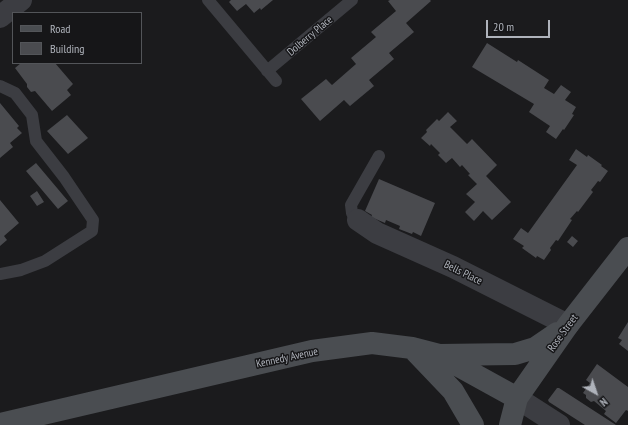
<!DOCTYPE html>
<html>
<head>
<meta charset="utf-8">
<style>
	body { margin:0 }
	#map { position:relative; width:628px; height:425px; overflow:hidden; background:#1b1b1d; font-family:"PT Sans Narrow",sans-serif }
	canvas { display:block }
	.legend { position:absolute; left:12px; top:12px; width:130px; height:52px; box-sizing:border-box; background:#161618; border:1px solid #535559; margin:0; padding:5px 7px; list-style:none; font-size:12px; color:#afb3bb }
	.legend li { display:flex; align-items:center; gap:8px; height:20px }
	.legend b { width:20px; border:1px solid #535559 }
	.north { position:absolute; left:576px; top:373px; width:40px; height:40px; -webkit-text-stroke:3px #161618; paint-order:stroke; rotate:140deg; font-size:11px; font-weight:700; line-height:16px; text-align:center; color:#afb3bb }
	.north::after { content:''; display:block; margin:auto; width:14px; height:18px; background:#afb3bb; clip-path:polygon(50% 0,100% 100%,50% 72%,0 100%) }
	.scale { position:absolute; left:486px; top:20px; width:64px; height:18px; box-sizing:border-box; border:2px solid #afb3bb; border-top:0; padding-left:5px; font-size:12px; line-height:14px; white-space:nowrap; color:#afb3bb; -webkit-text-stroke:3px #161618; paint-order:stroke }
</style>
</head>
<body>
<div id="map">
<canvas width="628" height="425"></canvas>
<ul class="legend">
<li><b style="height:5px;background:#4a4d51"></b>Road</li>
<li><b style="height:11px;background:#4a4b4f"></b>Building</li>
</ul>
<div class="north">N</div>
<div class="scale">20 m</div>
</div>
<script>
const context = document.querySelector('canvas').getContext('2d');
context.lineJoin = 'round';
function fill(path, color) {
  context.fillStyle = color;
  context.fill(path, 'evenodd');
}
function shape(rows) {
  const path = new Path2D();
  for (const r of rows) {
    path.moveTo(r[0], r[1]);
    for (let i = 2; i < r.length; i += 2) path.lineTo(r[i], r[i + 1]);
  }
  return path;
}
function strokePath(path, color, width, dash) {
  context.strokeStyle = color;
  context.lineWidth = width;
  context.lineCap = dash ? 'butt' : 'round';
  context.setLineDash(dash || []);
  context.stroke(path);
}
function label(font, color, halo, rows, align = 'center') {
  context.font = font + ' "PT Sans Narrow",sans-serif';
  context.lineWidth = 3;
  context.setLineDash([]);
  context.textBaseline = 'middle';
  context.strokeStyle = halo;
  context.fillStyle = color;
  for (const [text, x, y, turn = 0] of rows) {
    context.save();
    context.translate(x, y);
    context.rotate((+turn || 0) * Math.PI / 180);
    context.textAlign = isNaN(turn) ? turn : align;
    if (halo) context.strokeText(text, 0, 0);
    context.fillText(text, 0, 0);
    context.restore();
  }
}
fill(shape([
	[231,0,273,0,261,10,260,8,254,13,246,4,237,11,229,2],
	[390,0,430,0,431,1,406,23,414,32,389,53,394,59,369,80,374,86,350,106,344,100,320,121,301,99,326,79,332,85,356,64,351,58,376,37,371,32,396,11,388,1],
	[487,43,517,62,518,60,549,80,544,88,554,94,561,85,571,92,565,100,576,107,572,114,574,115,564,130,563,129,556,139,546,132,550,126,529,112,534,104,472,67],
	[21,63,55,63,73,84,67,90,71,95,52,111,35,91,31,92,27,87,27,84,15,68],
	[0,103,19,126,17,128,22,133,10,143,13,147,0,158],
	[448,112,457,121,450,127,467,144,472,139,497,165,486,176,511,202,492,220,483,211,474,221,465,212,475,202,466,194,477,184,468,175,470,174,462,165,460,167,452,158,446,163,438,155,440,153,431,144,430,146,421,138,427,132,426,130,437,119,439,121],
	[67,115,88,138,68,154,47,131],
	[576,149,587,157,588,155,602,165,601,166,608,171,600,182,598,181,595,185,591,190,593,192,578,212,577,211,570,219,572,220,558,241,556,240,550,248,551,250,544,260,537,256,536,258,522,248,524,246,513,239,521,228,528,233,577,165,569,160],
	[36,163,68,201,58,209,26,171],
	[379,179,435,203,421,236,413,232,412,234,399,229,400,226,386,220,385,223,371,217,372,215,365,211],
	[37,191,44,202,37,206,30,196],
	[0,200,19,223,4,236,7,240,0,246],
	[572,236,578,241,573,247,567,242],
	[628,322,628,351,619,344,622,340,618,338],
	[597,364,628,387,628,411,626,410,616,423,604,414,606,411,594,401,591,402,586,398,586,395,583,393,590,383,586,380],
	[557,388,559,388,616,425,585,425,549,402,548,400]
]), '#4a4b4f');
strokePath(shape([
	[208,0,276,81],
	[267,71,352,0],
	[0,86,15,93,32,115,36,141,64,177,93,220,92,231,45,261,21,270,0,274],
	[358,220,352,213,351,205,379,156]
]), '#3c3d42', 12);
strokePath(shape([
	[0,17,21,0],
	[358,220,377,233,453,267,568,325],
	[517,398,559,425]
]), '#3c3d42', 22);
strokePath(shape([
	[412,348,453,391,473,425],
	[439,355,515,354,535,348,557,333],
	[0,424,312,351,372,343,412,348,439,355,517,398],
	[510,425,517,398,568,325,628,248]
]), '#4a4d51', 22);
label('11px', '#afb3bb', '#161618', [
	["Dolberry Place",310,36,-40],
	["Bells Place",463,273,26],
	["Rose Street",563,333,-54],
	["Kennedy Avenue",287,358,-12]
]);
</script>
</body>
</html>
